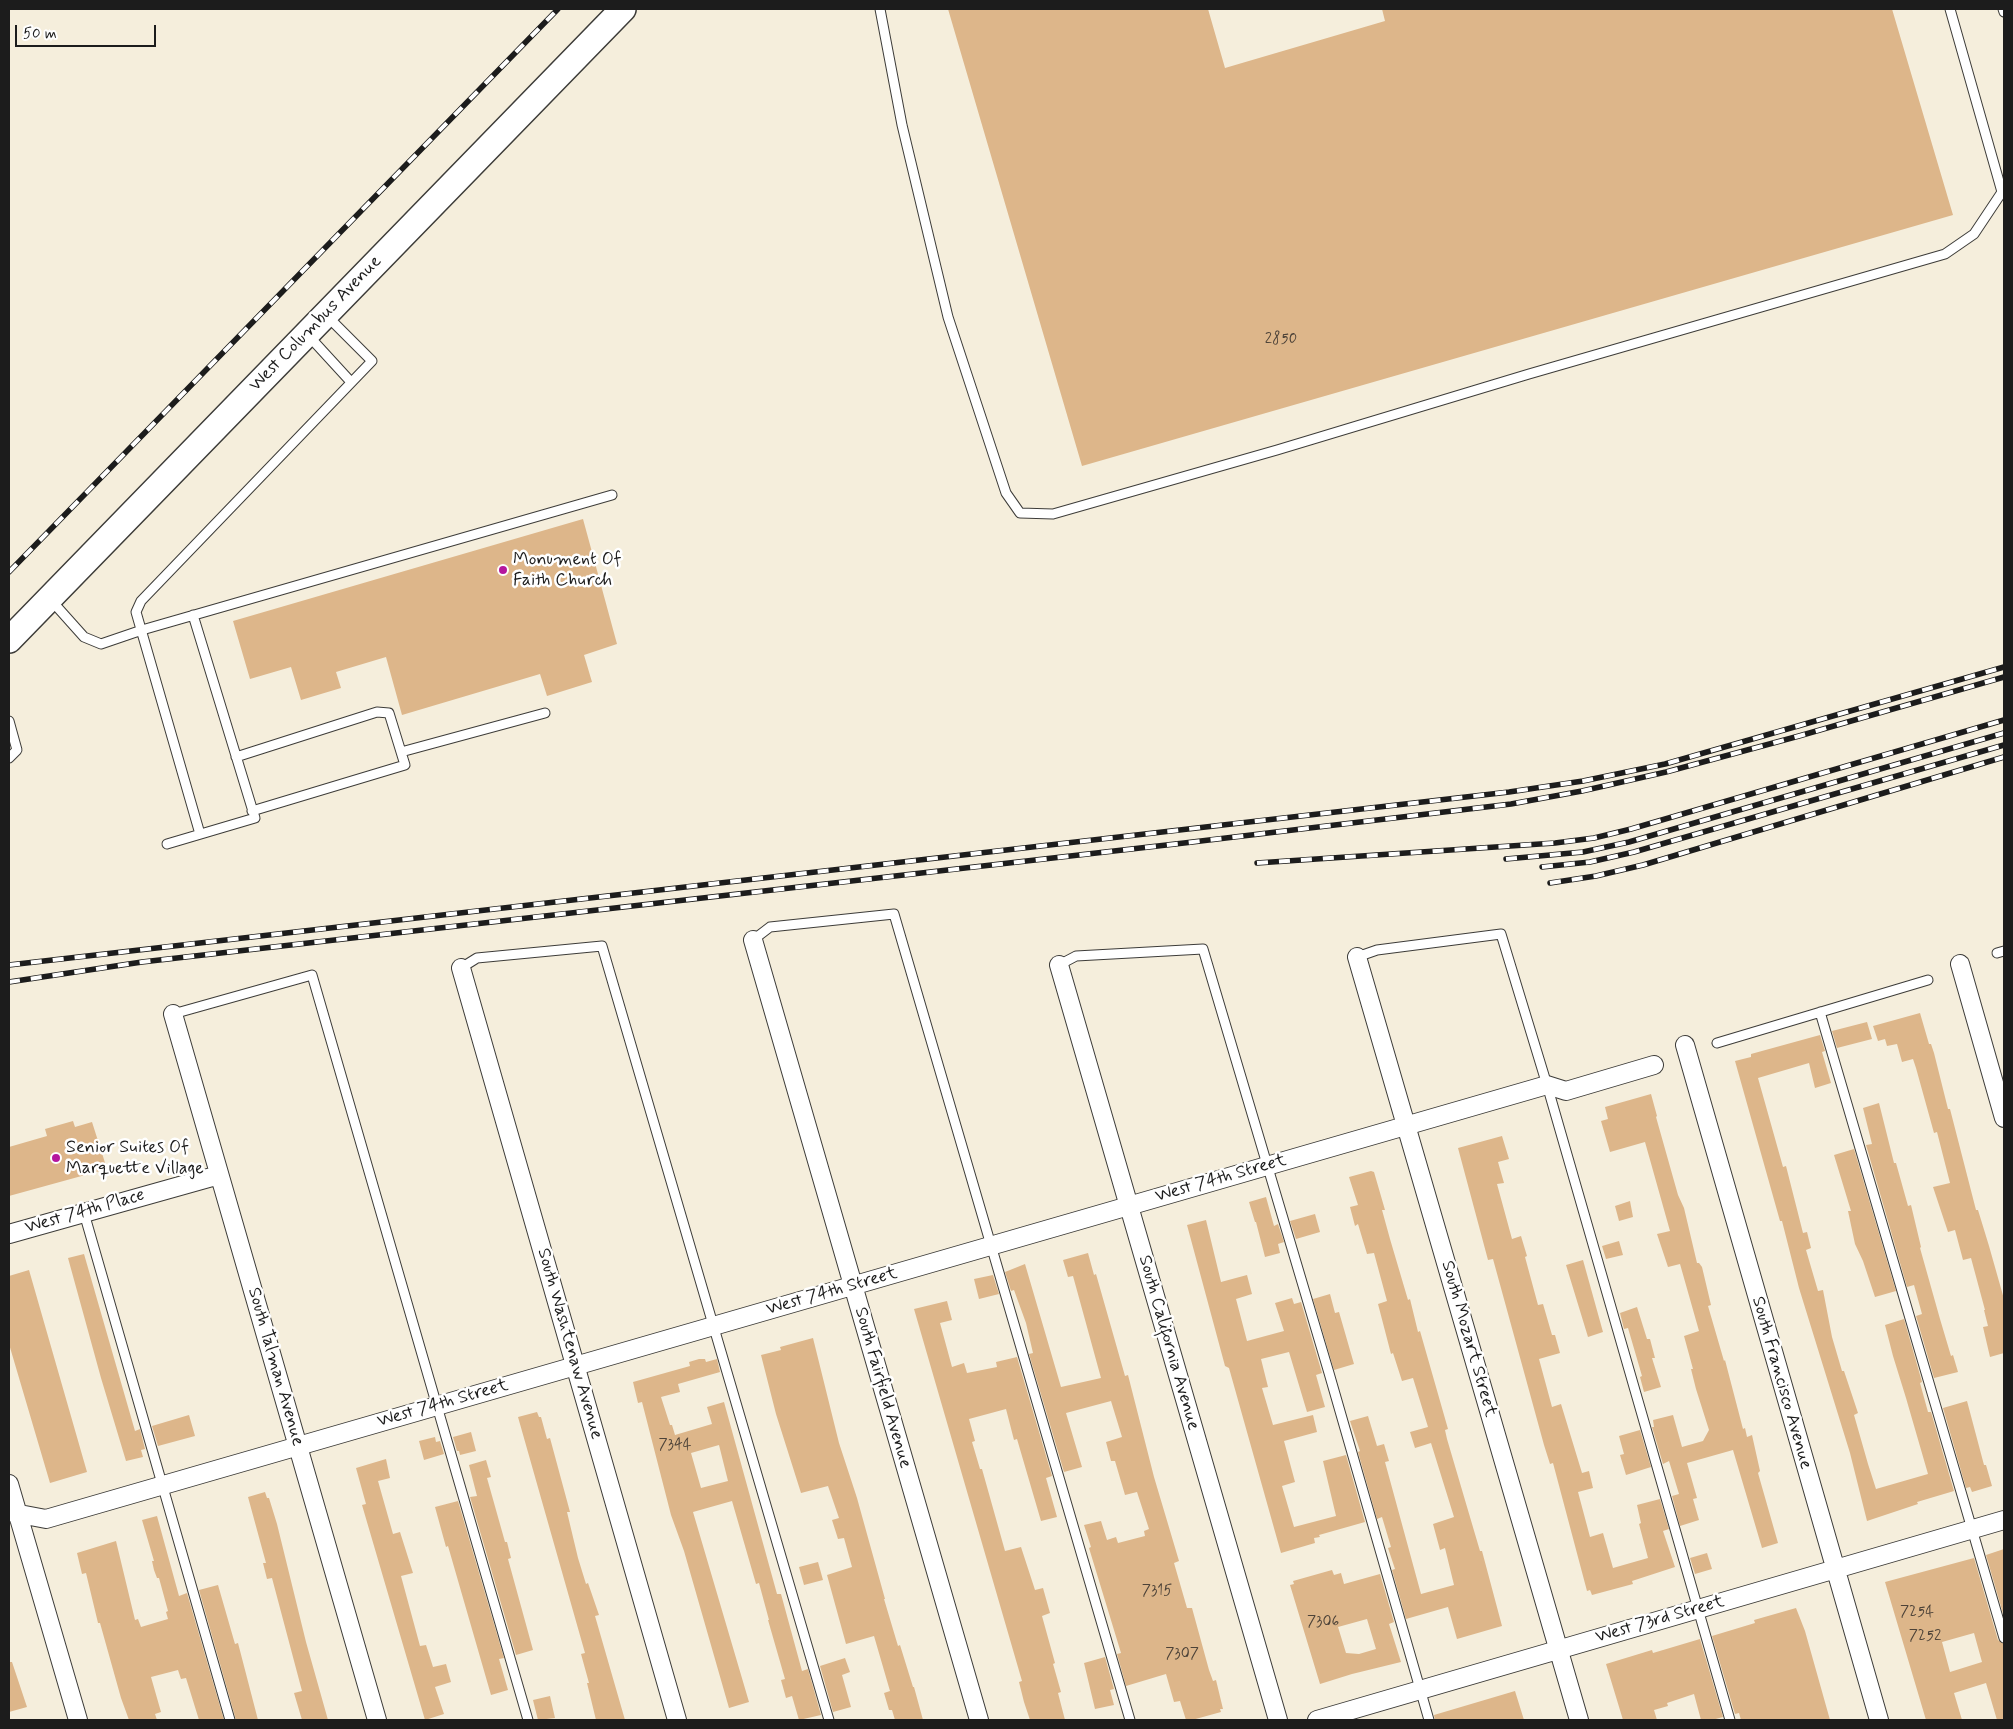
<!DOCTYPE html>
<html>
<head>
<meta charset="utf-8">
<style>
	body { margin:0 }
	#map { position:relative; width:2013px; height:1729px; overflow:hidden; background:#f5eedc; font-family:Mynerve,sans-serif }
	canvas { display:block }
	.frame { position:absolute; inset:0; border:10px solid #1c1c1c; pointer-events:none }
	.scale { position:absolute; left:15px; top:25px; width:141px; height:22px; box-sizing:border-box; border:2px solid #1c1c1c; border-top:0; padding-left:6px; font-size:15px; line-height:18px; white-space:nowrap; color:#1c1c1c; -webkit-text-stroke:4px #fff; paint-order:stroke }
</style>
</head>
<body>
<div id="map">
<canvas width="2013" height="1729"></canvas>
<div class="frame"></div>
<div class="scale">50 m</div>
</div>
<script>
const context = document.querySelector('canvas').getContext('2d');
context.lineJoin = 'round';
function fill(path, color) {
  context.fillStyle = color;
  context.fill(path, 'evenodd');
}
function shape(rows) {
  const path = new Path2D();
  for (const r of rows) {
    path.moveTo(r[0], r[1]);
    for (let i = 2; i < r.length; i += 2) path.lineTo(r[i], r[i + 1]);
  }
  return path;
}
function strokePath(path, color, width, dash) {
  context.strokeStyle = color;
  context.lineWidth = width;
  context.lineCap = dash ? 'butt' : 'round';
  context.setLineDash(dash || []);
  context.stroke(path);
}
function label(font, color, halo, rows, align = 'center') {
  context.font = font + ' Mynerve,sans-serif';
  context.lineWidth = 5;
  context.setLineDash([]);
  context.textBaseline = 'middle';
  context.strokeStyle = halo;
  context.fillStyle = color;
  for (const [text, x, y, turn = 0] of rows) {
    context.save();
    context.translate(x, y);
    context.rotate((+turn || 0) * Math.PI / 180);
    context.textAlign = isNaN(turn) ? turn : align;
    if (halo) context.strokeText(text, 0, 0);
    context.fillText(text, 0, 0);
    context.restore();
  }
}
fill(shape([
	[948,9,1208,9,1225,68,1385,21,1382,9,1892,9,1953,215,1082,466],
	[583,519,617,644,584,655,592,682,547,696,540,674,402,715,386,657,336,672,341,688,301,700,291,667,250,679,233,621],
	[1920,1013,1929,1044,1931,1044,1934,1053,1948,1109,1950,1109,1976,1210,1978,1210,1989,1246,2004,1299,2004,1353,1990,1357,1983,1327,1988,1326,1984,1310,1985,1310,1971,1258,1963,1260,1955,1230,1948,1232,1933,1187,1950,1183,1937,1132,1934,1133,1916,1068,1913,1059,1902,1062,1897,1044,1887,1046,1885,1039,1878,1041,1873,1026],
	[1867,1022,1872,1039,1837,1048,1832,1031],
	[1820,1035,1825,1051,1822,1052,1831,1083,1815,1088,1809,1063,1758,1078,1783,1167,1786,1166,1803,1233,1807,1232,1811,1248,1806,1250,1818,1291,1823,1290,1832,1337,1842,1371,1844,1371,1858,1413,1854,1415,1868,1464,1876,1489,1928,1474,1906,1398,1893,1356,1885,1325,1904,1319,1922,1382,1920,1383,1928,1412,1931,1412,1954,1491,1917,1502,1918,1504,1867,1521,1850,1453,1799,1288,1782,1221,1780,1221,1735,1061,1751,1057,1751,1054],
	[1651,1094,1657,1116,1656,1117,1678,1195,1684,1208,1697,1263,1699,1263,1702,1267,1711,1305,1708,1306,1724,1361,1725,1360,1743,1429,1745,1428,1747,1437,1752,1435,1760,1471,1758,1473,1778,1543,1762,1548,1733,1450,1687,1463,1697,1498,1693,1499,1699,1520,1680,1526,1672,1496,1679,1494,1669,1461,1663,1464,1652,1427,1654,1427,1653,1420,1673,1415,1682,1447,1703,1441,1709,1430,1696,1389,1691,1369,1693,1369,1684,1336,1699,1331,1680,1264,1668,1267,1657,1234,1670,1231,1645,1142,1610,1152,1601,1121,1608,1119,1605,1107],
	[1879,1103,1894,1163,1896,1163,1908,1206,1911,1205,1921,1247,1920,1248,1940,1319,1951,1356,1953,1355,1958,1372,1934,1378,1916,1316,1922,1314,1914,1285,1907,1287,1866,1145,1872,1144,1863,1108],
	[73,1121,75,1127,92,1122,107,1169,9,1196,9,1147,47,1136,45,1129],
	[1502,1136,1509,1159,1498,1162,1504,1183,1497,1184,1512,1239,1521,1236,1527,1256,1525,1257,1538,1305,1543,1304,1552,1335,1555,1335,1560,1353,1539,1359,1552,1407,1561,1404,1582,1473,1589,1471,1593,1488,1578,1492,1590,1537,1603,1533,1613,1568,1648,1558,1639,1524,1641,1523,1637,1505,1660,1499,1669,1529,1663,1531,1675,1567,1632,1581,1633,1584,1592,1595,1590,1590,1587,1591,1553,1463,1550,1464,1544,1445,1493,1259,1488,1260,1458,1148],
	[1854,1149,1896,1291,1875,1297,1863,1261,1855,1244,1848,1211,1851,1211,1834,1155],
	[1371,1171,1374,1172,1385,1210,1382,1210,1390,1239,1408,1300,1410,1299,1418,1332,1420,1331,1448,1429,1445,1430,1447,1439,1480,1551,1482,1551,1502,1626,1457,1639,1448,1607,1406,1619,1392,1570,1395,1569,1388,1548,1391,1547,1382,1517,1377,1519,1358,1452,1360,1451,1350,1421,1368,1416,1377,1446,1384,1444,1389,1461,1385,1462,1421,1594,1454,1585,1445,1548,1440,1550,1433,1524,1454,1517,1431,1443,1415,1448,1410,1432,1428,1427,1413,1378,1402,1381,1393,1353,1391,1354,1378,1304,1387,1301,1374,1253,1367,1254,1358,1224,1355,1226,1350,1207,1358,1205,1349,1177],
	[1266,1197,1274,1226,1278,1224,1284,1242,1278,1244,1280,1253,1265,1257,1256,1222,1255,1222,1249,1202],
	[1630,1201,1633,1217,1619,1221,1615,1206],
	[1315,1214,1320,1232,1296,1239,1290,1221],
	[1206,1220,1221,1282,1247,1275,1252,1294,1236,1299,1247,1341,1284,1331,1275,1303,1292,1298,1294,1304,1301,1302,1322,1373,1316,1375,1325,1407,1307,1412,1289,1352,1261,1359,1268,1387,1262,1388,1273,1425,1313,1415,1317,1432,1284,1441,1295,1482,1282,1486,1294,1527,1336,1516,1323,1461,1346,1455,1365,1522,1319,1535,1320,1537,1314,1538,1315,1543,1281,1553,1229,1368,1225,1366,1187,1225],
	[1619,1241,1623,1255,1606,1259,1602,1246],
	[1088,1253,1094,1275,1096,1274,1125,1376,1128,1375,1154,1477,1179,1561,1174,1563,1187,1608,1192,1608,1209,1670,1213,1681,1216,1680,1223,1709,1220,1709,1221,1712,1192,1720,1186,1720,1180,1701,1174,1702,1166,1674,1126,1686,1117,1654,1121,1653,1089,1548,1091,1547,1084,1525,1101,1521,1107,1540,1116,1537,1118,1543,1145,1536,1144,1531,1149,1529,1137,1492,1125,1495,1115,1461,1111,1461,1106,1442,1122,1437,1111,1401,1066,1413,1082,1467,1064,1472,1029,1354,1033,1353,1026,1323,1014,1290,1011,1291,1005,1272,1025,1264,1061,1387,1101,1378,1073,1276,1068,1277,1063,1260],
	[84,1254,135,1431,140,1429,145,1449,141,1450,143,1457,126,1461,101,1378,68,1258],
	[1583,1260,1603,1332,1588,1337,1566,1265],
	[29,1270,87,1472,50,1483,9,1344,9,1276],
	[993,1275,999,1294,979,1299,974,1279],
	[1330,1294,1335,1313,1339,1312,1354,1364,1334,1370,1313,1299],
	[947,1301,952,1320,940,1323,952,1367,964,1363,967,1373,997,1367,996,1362,1017,1357,1052,1476,1046,1478,1057,1517,1041,1521,1017,1439,1014,1440,1006,1409,969,1419,975,1441,972,1442,980,1469,982,1469,1005,1551,1021,1547,1035,1590,1043,1588,1050,1613,1042,1616,1055,1663,1053,1664,1061,1692,1058,1693,1065,1720,1030,1720,1024,1702,1019,1682,1022,1681,914,1309],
	[1637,1307,1647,1339,1650,1339,1655,1358,1652,1358,1661,1387,1644,1392,1640,1377,1642,1376,1628,1328,1624,1329,1620,1313],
	[813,1338,839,1443,857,1498,885,1599,884,1599,898,1646,900,1645,913,1687,914,1687,923,1720,895,1720,892,1710,889,1710,884,1693,890,1691,874,1636,846,1644,827,1575,852,1567,844,1538,838,1539,832,1520,839,1518,828,1486,801,1493,776,1414,761,1355,781,1350,780,1347],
	[699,1359,705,1359,706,1362,717,1359,720,1372,678,1384,680,1392,661,1397,670,1425,672,1425,675,1435,712,1424,707,1407,724,1402,777,1594,781,1594,802,1671,808,1669,821,1715,799,1720,792,1696,786,1698,781,1680,785,1679,768,1620,769,1620,759,1583,756,1584,732,1501,693,1512,749,1702,729,1708,684,1551,671,1515,642,1402,638,1403,633,1382,690,1366,689,1362],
	[719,1445,728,1481,701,1488,691,1453],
	[1967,1401,1984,1465,1986,1465,1992,1486,1972,1492,1970,1487,1966,1488,1943,1408],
	[537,1412,539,1417,541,1417,547,1439,550,1438,570,1512,567,1512,578,1558,586,1584,588,1583,599,1615,595,1616,625,1720,596,1720,587,1683,589,1683,581,1654,585,1653,518,1417],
	[189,1415,195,1436,158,1446,152,1426],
	[1640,1430,1651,1467,1626,1475,1620,1455,1624,1454,1619,1436],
	[471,1432,476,1451,460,1455,459,1451,457,1451,453,1437],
	[435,1437,436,1442,440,1441,444,1454,424,1460,419,1441],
	[386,1459,390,1478,378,1481,393,1534,400,1532,413,1573,401,1576,420,1646,426,1645,433,1667,446,1664,451,1682,435,1687,444,1714,425,1720,362,1505,366,1504,356,1468],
	[486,1460,491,1477,487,1478,505,1542,507,1542,511,1558,508,1559,533,1650,516,1655,470,1497,477,1496,469,1465],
	[265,1492,267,1498,269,1498,277,1524,306,1642,328,1720,302,1720,294,1693,302,1691,272,1578,267,1579,263,1563,266,1563,248,1497],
	[458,1501,504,1658,499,1659,508,1690,491,1695,448,1546,446,1547,435,1507],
	[157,1516,179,1596,187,1593,224,1720,199,1720,186,1678,181,1679,178,1670,151,1677,161,1712,155,1714,157,1720,129,1720,121,1698,100,1623,98,1623,86,1573,82,1574,77,1553,116,1541,135,1620,138,1619,141,1627,168,1619,166,1612,168,1611,159,1578,157,1578,154,1570,152,1561,154,1561,142,1520],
	[2004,1549,2004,1617,1986,1555],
	[1707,1553,1712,1569,1695,1574,1690,1558],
	[1974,1558,1998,1640,2004,1644,2004,1720,1997,1720,1986,1683,1954,1693,1962,1720,1926,1720,1885,1582],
	[1974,1633,1982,1662,1950,1672,1942,1642],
	[818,1562,823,1580,804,1585,799,1567],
	[1332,1570,1334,1575,1341,1573,1344,1584,1380,1574,1394,1622,1389,1624,1401,1662,1352,1674,1320,1684,1290,1585,1294,1584,1293,1581],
	[1367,1619,1376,1649,1359,1654,1346,1653,1338,1627],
	[218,1585,235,1644,238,1643,258,1720,236,1720,199,1590],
	[1796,1608,1805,1631,1830,1720,1741,1720,1739,1713,1735,1714,1712,1636,1755,1623,1754,1620],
	[1700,1639,1723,1717,1712,1720,1701,1720,1694,1694,1667,1703,1668,1706,1654,1710,1657,1720,1623,1720,1606,1664,1652,1650,1653,1653],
	[1105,1657,1114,1689,1110,1690,1114,1705,1095,1709,1084,1663],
	[845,1658,850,1672,842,1675,851,1707,833,1712,820,1666],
	[9,1662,12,1662,27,1707,9,1712],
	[1515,1691,1524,1720,1435,1720,1434,1715],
	[550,1696,555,1718,538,1720,533,1700]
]), '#ddb68a');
const service = shape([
	[880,9,902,125,948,317,1006,493,1020,513,1053,514,1277,450,1529,374,1945,254,1974,234,2002,192,1950,9],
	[2003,9,2004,12],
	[307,334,351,382],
	[50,599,84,637,101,644,142,630,612,495],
	[9,721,17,750,9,758],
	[401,752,545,713],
	[236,757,377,712,389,713,405,765,252,811],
	[200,834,136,612,141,601,372,361,327,316],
	[167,844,255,818,193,615],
	[753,940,770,927,894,914,1130,1720],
	[1997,953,2004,951],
	[1357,957,1377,950,1501,934,1547,1085,1730,1720],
	[1059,965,1076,956,1203,949,1329,1373,1429,1720],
	[461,968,477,958,602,946,829,1720],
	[1820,1012,2004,1638],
	[173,1014,312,975,528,1720],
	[1717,1043,1928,980],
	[84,1213,230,1720]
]);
const minor = shape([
	[753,940,979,1720],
	[1357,957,1579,1720],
	[1960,964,2004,1118],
	[1059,965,1278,1720],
	[461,968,677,1720],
	[173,1014,377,1720],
	[1685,1045,1879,1720],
	[9,1234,219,1175],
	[9,1484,78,1720],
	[9,1512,46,1519,1547,1085,1566,1091,1654,1065],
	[1317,1720,2004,1520]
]);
const secondary = shape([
	[9,640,623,9]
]);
strokePath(service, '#3d3c39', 11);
strokePath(minor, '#3d3c39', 20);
strokePath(secondary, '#3d3c39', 28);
strokePath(service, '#fff', 9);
strokePath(minor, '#fff', 18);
strokePath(secondary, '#fff', 25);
const rail = shape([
	[9,572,558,9],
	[1506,859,1583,852,1629,842,2004,733],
	[1257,863,1555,843,1594,838,1631,829,2004,720],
	[1542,867,1590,862,1634,852,2004,745],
	[1550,883,1596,876,1643,865,2004,757],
	[9,965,1509,792,1583,781,1665,764,2004,667],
	[9,982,142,962,1184,843,1511,804,1582,791,1666,772,1799,736,2004,677]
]);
strokePath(rail, '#1c1c1c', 5.5);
strokePath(rail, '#fff', 4, [11]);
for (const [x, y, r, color] of [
	[503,570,5,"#b5179e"],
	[56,1158,5,"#b5179e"]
]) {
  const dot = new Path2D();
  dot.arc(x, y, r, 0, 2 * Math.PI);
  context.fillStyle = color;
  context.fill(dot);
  strokePath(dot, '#fff', 2);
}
label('15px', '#4c4238', null, [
	["2850",1281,340],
	["7344",675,1446],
	["7315",1157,1592],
	["7254",1917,1613],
	["7306",1323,1623],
	["7252",1925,1637],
	["7307",1182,1655]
]);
label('18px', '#1c1c1c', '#fff', [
	["West Columbus Avenue",316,324,-46],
	["West 74th Street",1221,1179,-16],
	["West 74th Place",85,1212,-16],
	["West 74th Street",832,1292,-16],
	["South Mozart Street",1468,1339,74],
	["South California Avenue",1168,1343,74],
	["South Washtenaw Avenue",569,1344,74],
	["South Talman Avenue",275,1367,74],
	["South Francisco Avenue",1781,1383,74],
	["South Fairfield Avenue",882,1388,74],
	["West 74th Street",443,1404,-16],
	["West 73rd Street",1660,1620,-16]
]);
label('18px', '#1c1c1c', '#fff', [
	["Monument Of",513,560],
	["Faith Church",513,581],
	["Senior Suites Of",66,1148],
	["Marquette Village",66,1169]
], 'left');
</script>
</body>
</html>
